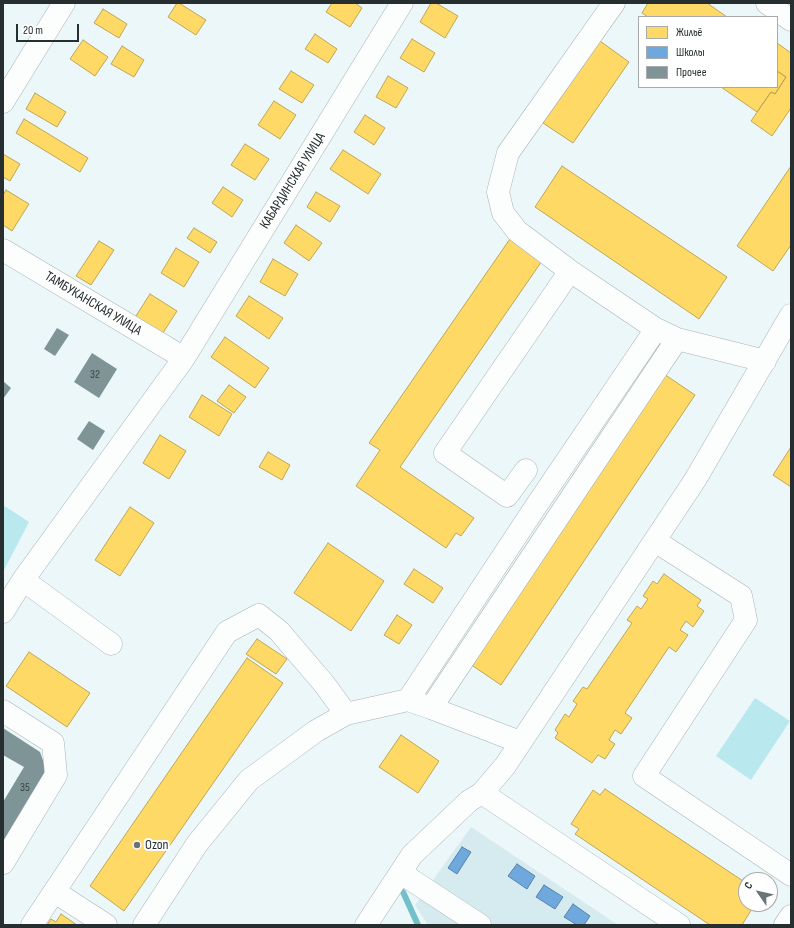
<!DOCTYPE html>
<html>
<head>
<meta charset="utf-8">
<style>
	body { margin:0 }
	#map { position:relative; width:794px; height:928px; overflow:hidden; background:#ebf7f9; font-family:"Sofia Sans Condensed",sans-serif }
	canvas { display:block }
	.frame { position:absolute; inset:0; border:4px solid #262e2f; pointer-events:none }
	.legend { position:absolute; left:638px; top:16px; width:140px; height:72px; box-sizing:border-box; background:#fff; border:1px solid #a8abac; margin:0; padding:5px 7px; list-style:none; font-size:12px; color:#262e2f }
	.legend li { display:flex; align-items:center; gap:8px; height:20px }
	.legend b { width:20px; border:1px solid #a8abac }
	.north { position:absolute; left:738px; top:872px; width:40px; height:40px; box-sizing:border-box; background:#fff; border:1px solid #a8abac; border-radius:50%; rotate:304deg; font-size:11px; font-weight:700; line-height:16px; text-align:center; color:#262e2f }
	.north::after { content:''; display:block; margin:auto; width:14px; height:18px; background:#6b7476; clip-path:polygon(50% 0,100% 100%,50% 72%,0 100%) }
	.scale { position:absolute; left:16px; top:24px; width:63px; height:18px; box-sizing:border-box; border:2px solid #262e2f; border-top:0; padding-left:5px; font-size:12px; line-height:14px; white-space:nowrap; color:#262e2f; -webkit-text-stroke:3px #fff; paint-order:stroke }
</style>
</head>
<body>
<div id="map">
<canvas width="794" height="928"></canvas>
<div class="frame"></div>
<ul class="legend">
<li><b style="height:11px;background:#ffd966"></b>Жильё</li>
<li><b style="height:11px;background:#6fa8dc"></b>Школы</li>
<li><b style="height:11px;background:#7e9497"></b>Прочее</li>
</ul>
<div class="north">С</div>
<div class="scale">20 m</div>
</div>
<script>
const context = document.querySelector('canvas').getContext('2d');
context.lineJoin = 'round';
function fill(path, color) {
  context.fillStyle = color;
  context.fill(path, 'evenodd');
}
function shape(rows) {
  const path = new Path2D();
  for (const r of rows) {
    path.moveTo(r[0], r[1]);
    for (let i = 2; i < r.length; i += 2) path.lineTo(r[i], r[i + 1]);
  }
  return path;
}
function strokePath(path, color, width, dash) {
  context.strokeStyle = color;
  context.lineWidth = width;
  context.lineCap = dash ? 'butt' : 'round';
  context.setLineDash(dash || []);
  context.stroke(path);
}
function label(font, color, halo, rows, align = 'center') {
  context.font = font + ' "Sofia Sans Condensed",sans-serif';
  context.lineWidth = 4;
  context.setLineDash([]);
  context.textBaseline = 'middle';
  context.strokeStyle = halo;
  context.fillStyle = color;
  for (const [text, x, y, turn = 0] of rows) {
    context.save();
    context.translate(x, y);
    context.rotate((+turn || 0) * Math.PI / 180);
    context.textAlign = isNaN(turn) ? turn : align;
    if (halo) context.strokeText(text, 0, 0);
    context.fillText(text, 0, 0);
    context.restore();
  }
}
fill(shape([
	[471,827,618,925,428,925,415,905]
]), '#d6ebef');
fill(shape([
	[3,505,29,522,3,572],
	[755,698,790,721,751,780,716,756]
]), '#bae8ef');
const homes = shape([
	[177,3,179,3,206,20,196,35,168,17,177,3],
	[332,3,355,3,362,8,350,27,326,12,332,3],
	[431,3,436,3,458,16,445,38,420,22,431,3],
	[648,3,707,3,727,17,648,17,642,13,648,3],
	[103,9,127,24,119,38,94,23,103,9],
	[315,34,337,49,328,63,305,49,315,34],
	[412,39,435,53,424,72,400,58,412,39],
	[83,40,108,57,95,76,70,59,83,40],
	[600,41,629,62,573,143,543,123,600,41],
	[777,43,791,53,791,108,772,136,751,121,771,92,775,94,786,77,777,71,777,43],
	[122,46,144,60,134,77,111,64,122,46],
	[291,71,314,85,302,103,279,89,291,71],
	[777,71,786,77,775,94,771,92,757,112,721,87,777,87,777,71],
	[388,76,408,88,396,108,376,97,388,76],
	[35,93,66,112,57,127,26,109,35,93],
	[274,101,296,115,280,139,258,125,274,101],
	[365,115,385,128,374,145,354,132,365,115],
	[24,119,88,158,80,172,16,133,24,119],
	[245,144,269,159,255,180,231,165,245,144],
	[343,150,381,174,368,194,330,169,343,150],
	[3,154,20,164,10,181,3,177,3,154],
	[562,166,727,277,699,319,535,207,562,166],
	[791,166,791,245,773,271,737,246,791,166],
	[223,187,243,200,232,217,212,203,223,187],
	[6,190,29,204,12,231,3,225,3,195,6,190],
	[316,192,340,206,330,222,307,207,316,192],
	[296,225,322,243,309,261,284,243,296,225],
	[194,228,217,242,210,253,187,238,194,228],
	[512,236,544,258,400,467,474,518,461,536,456,533,446,548,356,486,380,450,369,443,512,236],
	[99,241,114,250,91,285,76,276,99,241],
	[176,248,199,262,184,287,161,273,176,248],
	[273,259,298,274,285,296,260,282,273,259],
	[150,294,177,311,161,336,134,319,150,294],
	[249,296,283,318,269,339,236,316,249,296],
	[225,337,269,368,255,388,211,357,225,337],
	[664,374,695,395,501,685,470,664,664,374],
	[229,385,246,397,234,413,217,401,229,385],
	[202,395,232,414,219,436,189,417,202,395],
	[160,435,186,451,169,479,143,463,160,435],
	[791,447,791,487,773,475,791,447],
	[268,452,290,465,282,480,259,467,268,452],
	[130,507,154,523,120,576,95,560,130,507],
	[328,543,384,581,351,631,294,593,328,543],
	[414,569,443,588,433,603,404,584,414,569],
	[664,574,701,600,697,606,704,611,693,627,686,621,680,630,688,635,676,652,669,647,625,713,632,718,621,734,615,730,609,740,615,744,605,759,598,755,592,763,555,738,558,733,555,730,565,714,569,717,577,704,573,701,583,687,587,689,632,623,627,620,637,606,641,609,648,599,643,596,653,581,657,584,664,574],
	[397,615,412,625,399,644,384,635,397,615],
	[257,639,287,659,276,674,246,654,257,639],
	[29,652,90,693,67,727,6,686,29,652],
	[247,658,283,683,124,911,90,886,247,658],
	[401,735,439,761,418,793,379,767,401,735],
	[605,789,746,883,746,904,755,904,742,925,710,925,575,834,579,829,571,824,593,790,600,795,605,789],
	[61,914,77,925,47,925,51,919,56,922,61,914]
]);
fill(homes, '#ffd966');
strokePath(homes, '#bea656', 1);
const schools = shape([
	[462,847,471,852,457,874,448,868,462,847],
	[517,864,535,876,527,889,508,876,517,864],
	[544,885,563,897,555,909,536,897,544,885],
	[573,904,590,916,584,925,577,925,564,917,573,904]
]);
fill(schools, '#6fa8dc');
strokePath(schools, '#5983a8', 1);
strokePath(shape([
	[403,892,418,925]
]), '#72c0ca', 6);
fill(shape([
	[57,328,69,335,55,356,44,349],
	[92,353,117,369,99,398,74,382],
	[3,381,11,388,3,399],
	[89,421,105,431,93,450,77,439],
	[3,728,40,752,48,774,3,847,3,802,24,767,3,755]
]), '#7e9497');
const minor = shape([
	[767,3,791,20],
	[3,102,64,3],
	[3,250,184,358],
	[570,271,517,231,503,213,498,192,508,153,614,3],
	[526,470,507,496,445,453,570,271,656,329,677,339,765,361],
	[655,541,741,596,746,620,644,776,791,875],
	[23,580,111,644],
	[3,612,23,580,184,358,402,3],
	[408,700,536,506,656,329],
	[431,708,677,339],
	[3,711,53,743,56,775,3,863],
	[482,793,679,925],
	[401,873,480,925],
	[55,892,106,925],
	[32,925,227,632,259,615,279,631,325,685,346,714],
	[144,925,197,844,249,780,316,731,346,714,408,700,431,708,520,742],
	[366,925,412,855,469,801,482,793,505,766,695,480,791,315],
	[785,925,791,916]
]);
strokePath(minor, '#aab3b4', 23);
strokePath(minor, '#fcfefe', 22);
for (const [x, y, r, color] of [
	[137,845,4,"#6b7476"]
]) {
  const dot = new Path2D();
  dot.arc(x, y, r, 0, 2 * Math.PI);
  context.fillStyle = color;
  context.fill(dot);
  strokePath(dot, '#fff', 1.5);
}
label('12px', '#3c4849', null, [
	["32",95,375],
	["35",25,788]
]);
label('14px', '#262e2f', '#fff', [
	["КАБАРДИНСКАЯ УЛИЦА",293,181,-58],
	["ТАМБУКАНСКАЯ УЛИЦА",93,304,31]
]);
label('14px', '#262e2f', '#fff', [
	["Ozon",145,845]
], 'left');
</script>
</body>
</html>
